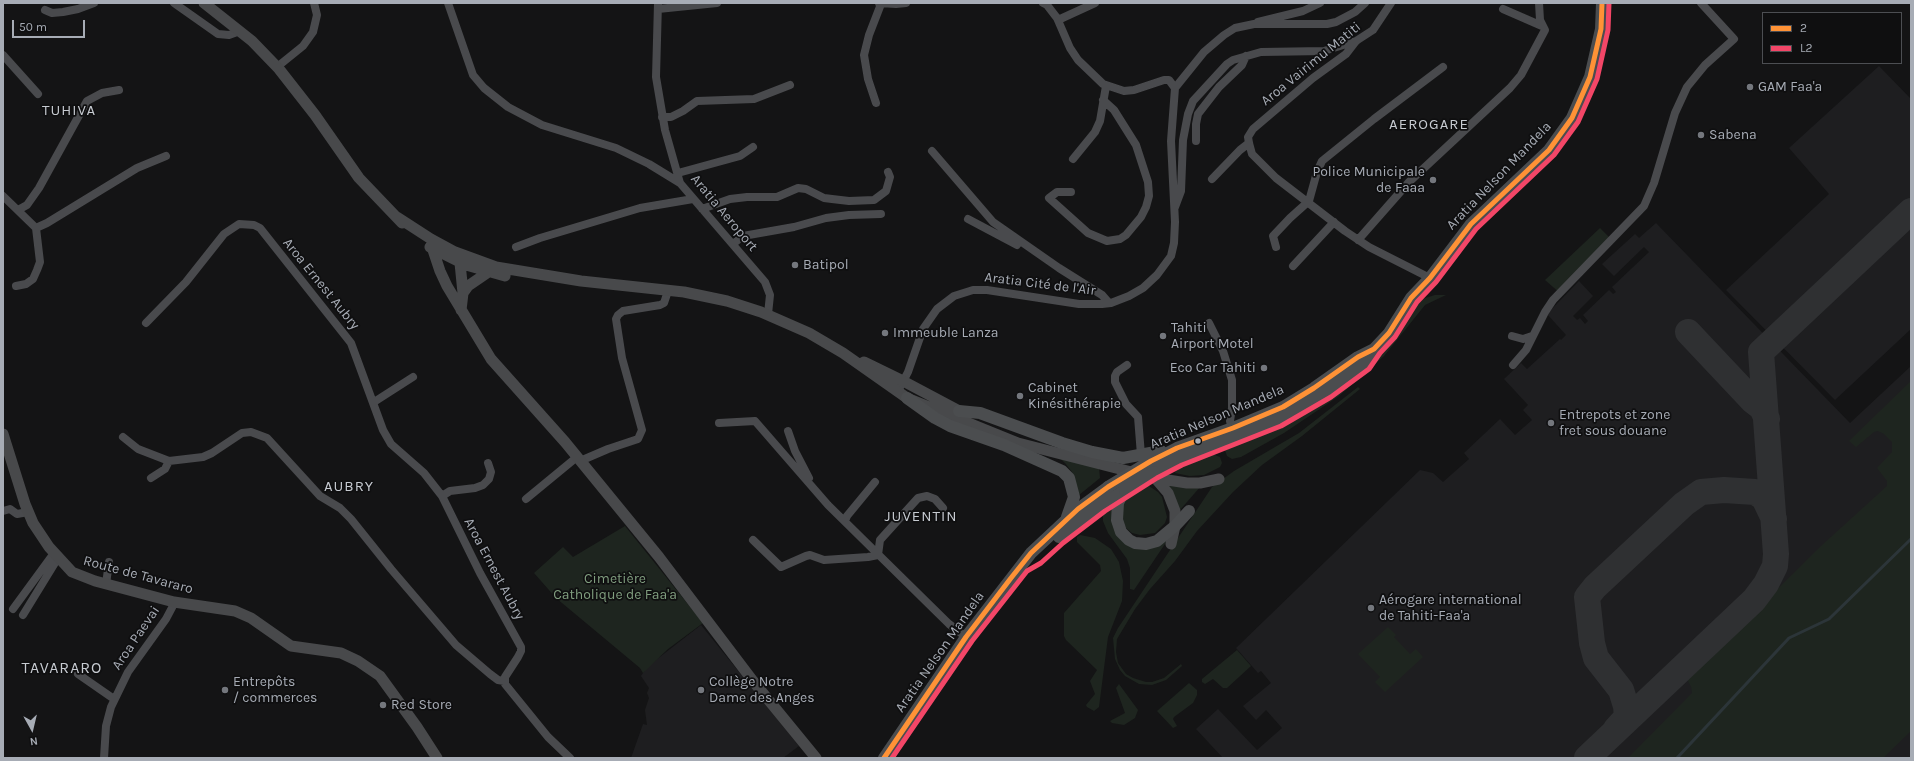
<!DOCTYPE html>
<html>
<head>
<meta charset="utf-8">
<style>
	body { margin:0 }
	#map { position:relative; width:1914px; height:761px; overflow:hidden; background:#141415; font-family:Karla,sans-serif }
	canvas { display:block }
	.frame { position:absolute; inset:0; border:4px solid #a7acb5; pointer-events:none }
	.legend { position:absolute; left:1762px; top:12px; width:140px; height:52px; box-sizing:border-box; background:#0f0f10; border:1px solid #4c4e52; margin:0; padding:5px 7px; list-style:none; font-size:12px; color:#a7acb5 }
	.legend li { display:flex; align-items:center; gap:8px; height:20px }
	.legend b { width:20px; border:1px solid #4c4e52 }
	.north { position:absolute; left:12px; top:709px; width:40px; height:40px; -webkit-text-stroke:3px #0f0f10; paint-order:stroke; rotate:172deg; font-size:11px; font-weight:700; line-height:16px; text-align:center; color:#a7acb5 }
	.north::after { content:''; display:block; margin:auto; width:14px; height:18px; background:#a7acb5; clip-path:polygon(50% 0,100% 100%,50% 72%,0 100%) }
	.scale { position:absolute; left:12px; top:20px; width:73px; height:18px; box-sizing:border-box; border:2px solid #a7acb5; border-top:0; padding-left:5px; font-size:12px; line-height:14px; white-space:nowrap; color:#a7acb5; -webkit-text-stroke:3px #0f0f10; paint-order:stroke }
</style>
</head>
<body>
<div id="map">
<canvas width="1914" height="761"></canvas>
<div class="frame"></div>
<ul class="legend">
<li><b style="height:5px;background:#ff9236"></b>2</li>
<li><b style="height:5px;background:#f34667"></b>L2</li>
</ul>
<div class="north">N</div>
<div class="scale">50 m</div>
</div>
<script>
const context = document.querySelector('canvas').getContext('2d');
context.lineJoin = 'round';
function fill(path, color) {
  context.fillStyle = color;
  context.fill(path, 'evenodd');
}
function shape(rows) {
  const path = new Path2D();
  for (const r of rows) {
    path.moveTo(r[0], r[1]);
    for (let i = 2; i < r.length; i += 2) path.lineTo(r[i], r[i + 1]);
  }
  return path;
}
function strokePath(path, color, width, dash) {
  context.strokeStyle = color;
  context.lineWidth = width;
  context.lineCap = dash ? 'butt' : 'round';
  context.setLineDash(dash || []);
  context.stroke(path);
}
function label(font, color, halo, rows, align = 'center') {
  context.font = font + ' Karla,sans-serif';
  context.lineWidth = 3.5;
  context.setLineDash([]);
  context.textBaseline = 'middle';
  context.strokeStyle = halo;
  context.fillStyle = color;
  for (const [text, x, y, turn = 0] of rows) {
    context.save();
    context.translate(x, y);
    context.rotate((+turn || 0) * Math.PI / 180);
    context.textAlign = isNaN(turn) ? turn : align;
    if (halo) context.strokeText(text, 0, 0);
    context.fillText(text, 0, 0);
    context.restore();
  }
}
fill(shape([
	[1879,66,1911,99,1911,329,1835,400,1726,290,1829,194,1789,148],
	[1656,223,1850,423,1911,366,1911,758,1223,758,1196,729,1218,709,1257,750,1282,728,1266,710,1256,720,1243,706,1271,683,1261,671,1258,673,1236,648,1420,470,1433,473,1443,482,1469,459,1464,453,1500,419,1515,435,1532,420,1523,410,1528,405,1504,379,1521,363,1527,369,1560,339,1561,340,1566,335,1547,314,1579,281,1593,296,1573,316,1577,320,1580,318,1585,324,1588,321,1583,315,1609,290,1613,294,1616,292,1612,287,1649,252,1644,247,1614,276,1602,264,1635,234,1639,238],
	[701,625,799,746,783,758,631,758,643,724,647,725,645,710,649,698,647,693,649,688,641,676,647,667]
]), '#1e1e20');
fill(shape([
	[1600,228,1612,240,1561,294,1545,280],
	[1435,295,1446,295,1425,305,1384,356,1339,396,1284,433,1241,457,1232,459,1227,456,1225,450,1230,445,1250,440,1333,387,1377,356,1404,325,1422,299],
	[1911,381,1911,731,1883,758,1628,758,1692,693,1691,687,1687,679,1689,677,1821,546,1887,486,1887,481,1877,468,1892,452,1892,442,1884,434,1878,431,1874,432,1856,447,1849,441],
	[1358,387,1360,389,1302,436,1262,465,1233,492,1197,531,1175,561,1150,589,1135,609,1117,639,1116,652,1118,663,1126,674,1133,678,1146,682,1152,682,1164,678,1181,664,1182,666,1166,680,1152,685,1139,684,1125,676,1120,670,1115,659,1113,638,1118,628,1212,487,1234,471,1299,433],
	[1207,452,1220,457,1222,463,1220,467,1204,475,1190,476,1175,473,1176,466],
	[1058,457,1099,468,1100,478,1079,495,1072,472,1065,463],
	[1165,482,1201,486,1180,510],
	[1144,485,1149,486,1158,492,1162,497,1167,517,1165,523,1155,533,1140,535,1132,533,1126,528,1122,521,1122,504,1126,497],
	[1112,498,1123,538,1167,541,1134,590,1130,589,1130,568,1127,559,1108,533,1103,521,1103,502],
	[625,526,703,623,668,649,643,673,640,668,556,598,534,573,563,547,573,557],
	[1080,535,1095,538,1111,549,1119,562,1123,581,1122,601,1108,637,1099,707,1094,711,1087,707,1086,705,1095,694,1090,681,1097,670,1066,640,1064,636,1064,613,1101,571,1100,565,1077,542,1077,537],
	[1388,627,1396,635,1394,637,1410,654,1416,649,1423,657,1385,692,1375,682,1380,677,1358,654],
	[1237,650,1251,666,1227,688,1223,688,1213,679,1205,684,1202,682,1202,679],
	[1189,683,1197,690,1197,695,1193,703,1174,717,1173,719,1177,726,1173,728,1157,711],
	[1119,684,1138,710,1135,718,1124,725,1112,723,1110,721,1125,713,1116,688]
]), '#1e251f');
strokePath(shape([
	[1677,758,1789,638,1829,619,1911,539]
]), '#2c3539', 3);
strokePath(shape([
	[1688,332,1753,401,1762,408,1767,419],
	[1616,729,1627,717,1626,706,1621,690,1596,658,1592,643,1587,597,1595,587,1684,504,1701,492,1724,490,1755,492,1764,498,1774,519],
	[1587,758,1754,600,1766,584,1775,566,1776,554,1761,352,1911,211]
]), '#2f3032', 26);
strokePath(shape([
	[174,3,218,34,229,35,240,31],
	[448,3,473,75,484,88,508,107,542,125,616,148,649,164,680,183],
	[658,3,656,77,665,130,680,183,765,282,770,295,768,314],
	[879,3,896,4,906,3],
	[1391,3,1373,30,1356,41,1346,54,1313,78,1253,129,1248,137,1249,143,1252,154,1276,178,1345,231,1369,247,1430,278],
	[658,9,717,3],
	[1503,9,1542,26],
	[45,10,52,13,63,12,78,9,94,3],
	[1058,20,1095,3],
	[1258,22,1303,11,1320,3],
	[3,55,38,94],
	[277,67,303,46,313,32,317,15,314,3],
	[1175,88,1204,52,1224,35,1235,28,1254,24,1327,24,1336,22,1355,12,1365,3],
	[876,103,868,79,864,55,869,35,881,4],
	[662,117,671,117,683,111,697,101,754,99,790,85],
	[1196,141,1196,124,1198,114,1219,87,1242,65,1246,56],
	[932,151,993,222,1059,268,1102,295,1109,303],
	[1073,159,1095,132,1100,121,1106,86],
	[678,173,740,156,753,147],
	[1212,179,1240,150,1249,143],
	[1071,192,1057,192,1049,198,1088,233,1107,241,1120,239,1126,235,1141,217,1146,207,1149,196,1148,182,1136,145,1114,110,1103,100],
	[3,196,36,228,40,262,37,270,33,279,26,284,16,286],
	[1175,207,1181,191,1183,140,1188,114,1193,101,1227,64,1233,60,1261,52,1324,51,1356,41],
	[702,209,730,199,747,197,777,197,798,188,806,189,824,198,832,199,849,201,874,200,886,191,890,177,888,172],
	[18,210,27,205,39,188,87,101,102,93,119,90],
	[968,219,1017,245],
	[36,228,47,223,137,168,166,156],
	[1358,240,1409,182,1510,88,1521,75,1545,30,1540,20,1539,3],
	[733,244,743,236,794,227,826,218,849,215,881,214],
	[516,247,540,238,640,208,693,199],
	[1276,247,1273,236,1290,218,1309,201,1317,172,1322,161,1374,119,1443,67],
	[1293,266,1334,222],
	[146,323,186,282,224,234,239,224,254,225,260,228,351,343,383,430,391,444,424,473,442,496,480,573,521,647,521,651,518,657,505,677,505,684,548,737,570,758],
	[1209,323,1223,351,1232,380,1232,408,1230,421,1232,429],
	[1512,336,1523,339,1532,336],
	[1127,365,1117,372,1115,376,1115,382,1126,404,1138,417,1141,455],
	[1513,365,1526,350,1545,312,1553,300,1644,206,1654,183,1675,113,1687,87,1705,65,1734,39,1701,3],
	[898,391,908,372,923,329,937,309,954,296,973,290,987,290,1079,304,1102,304,1111,303,1129,296,1143,288,1157,275,1171,256,1174,243,1175,222,1171,141,1175,88,1169,80,1164,80,1134,90,1124,91,1103,84,1078,60,1070,48,1057,18,1047,5,1043,3],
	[374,402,413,377],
	[719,423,755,421,828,505,949,624,966,637],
	[788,431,795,451,809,478],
	[123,437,138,449,169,461,203,457,212,453,242,433,251,432,267,438,320,496,340,508,351,519,391,569,456,645,490,674,498,680,504,681],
	[580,461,608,449,638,439,642,430,622,358,616,319,618,315,623,311,660,305,664,303,668,291],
	[151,478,165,469,169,461],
	[442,496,450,491,475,488,483,485,489,479,491,472,488,463],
	[526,499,577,457],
	[3,511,10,509,17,514,28,512],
	[845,521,847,516,875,482],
	[753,540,781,567,806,556,810,555,824,560,868,557,878,555,880,540,918,498,927,496,935,499,943,508],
	[106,584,109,562],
	[13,609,54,553],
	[23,615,58,558],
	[78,674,114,699],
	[104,758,106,726,111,707,128,672,166,619,175,602]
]), '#494a4d', 8);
strokePath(shape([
	[204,3,252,41,279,69,315,115,359,178,402,223],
	[397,217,431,239,455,252,496,267,581,281,684,292,727,301,761,312,809,333,843,353,907,398,1018,443,1155,478,1187,483,1200,483,1219,479],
	[430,247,466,265,505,276],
	[433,250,440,271,447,286,491,359,565,442,659,557,753,681,816,758],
	[458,258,460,263,463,293],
	[461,310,463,293,468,286,487,273],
	[864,362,903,381,967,415],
	[3,434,25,504,33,523,49,547,72,572,95,581,174,602,235,611,251,618,291,646,341,653,358,661,380,676,417,727,437,758],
	[1155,478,1168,493,1175,511,1175,526,1171,544]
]), '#48494b', 11);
strokePath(shape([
	[907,398,935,418,950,426,1004,445,1062,471,1069,478,1074,497,1067,517],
	[959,411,980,413,1062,443,1092,452,1123,458,1161,451],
	[1141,467,1177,448,1233,428,1283,407,1314,388,1358,357,1374,349],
	[1154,472,1179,459,1277,420,1327,391,1364,364,1374,349,1389,333,1411,298,1430,278,1471,224,1549,150,1572,118,1590,77,1601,29,1602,3],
	[1124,490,1118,503,1117,520,1121,532,1129,540,1135,543,1146,544,1157,541,1175,526,1189,511],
	[1059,537,1101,505,1124,491],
	[884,758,966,637,1031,553,1078,509,1108,487]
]), '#4b4d4f', 12);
strokePath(shape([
	[1108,487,1141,467],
	[1125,490,1154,472]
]), '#4b4d4f', 12);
strokePath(shape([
	[884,758,966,637,1011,578,1031,553,1078,509,1108,487,1151,461,1177,448,1233,428,1283,407,1314,388,1358,357,1374,349,1389,333,1411,298,1430,278,1471,224,1549,150,1572,118,1590,77,1601,29,1602,3]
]), '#ff9236', 5);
strokePath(shape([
	[892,758,972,641,1027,571,1041,563,1063,543,1105,511,1157,478,1182,465,1281,426,1331,397,1369,369,1380,353,1395,337,1417,302,1436,282,1476,229,1554,155,1578,122,1597,79,1608,30,1609,3]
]), '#f34667', 5);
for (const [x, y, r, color] of [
	[1750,87,4,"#74777d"],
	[1701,135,4,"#74777d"],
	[1433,180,4,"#74777d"],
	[795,265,4,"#74777d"],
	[885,333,4,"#74777d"],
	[1163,336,4,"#74777d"],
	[1264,368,4,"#74777d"],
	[1020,396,4,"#74777d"],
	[1551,423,4,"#74777d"],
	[1198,441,3.5,"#a7acb5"],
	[1371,608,4,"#74777d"],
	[225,690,4,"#74777d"],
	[701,690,4,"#74777d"],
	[383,705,4,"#74777d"]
]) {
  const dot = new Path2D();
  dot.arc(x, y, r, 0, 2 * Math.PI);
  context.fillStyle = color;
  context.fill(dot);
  strokePath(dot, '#0f0f10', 1.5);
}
label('14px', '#a7acb5', '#0f0f10', [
	["Aroa Vairimu Matiti",1311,64,-39],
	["Aratia Nelson Mandela",1499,176,-46],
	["Aratia Aeroport",724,213,50],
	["Aroa Ernest Aubry",321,284,51],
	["Aratia Cité de l'Air",1040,284,7],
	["Aratia Nelson Mandela",1217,417,-23],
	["Aroa Ernest Aubry",494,569,62],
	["Route de Tavararo",138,575,15],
	["Aroa Paevai",136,638,-56],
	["Aratia Nelson Mandela",940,652,-55]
]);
label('14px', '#a7acb5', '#0f0f10', [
	["GAM Faa'a",1758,87],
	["Sabena",1709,135],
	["Police Municipale",1425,172,"right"],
	["de Faaa",1425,188,"right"],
	["Batipol",803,265],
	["Tahiti",1171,328],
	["Airport Motel",1171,344],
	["Immeuble Lanza",893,333],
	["Eco Car Tahiti",1256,368,"right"],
	["Cabinet",1028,388],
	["Kinésithérapie",1028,404],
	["Entrepots et zone",1559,415],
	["fret sous douane",1559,431],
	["Aérogare international",1379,600],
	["de Tahiti-Faa'a",1379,616],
	["Entrepôts",233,682],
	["/ commerces",233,698],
	["Collège Notre",709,682],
	["Dame des Anges",709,698],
	["Red Store",391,705]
], 'left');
label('14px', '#809e7f', '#0f0f10', [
	["Cimetière",615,579],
	["Catholique de Faa'a",615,595]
]);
context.letterSpacing = '1px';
label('15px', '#c7cbd1', '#0f0f10', [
	["TUHIVA",69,111],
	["AEROGARE",1429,125],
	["AUBRY",349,487],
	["JUVENTIN",921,517]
]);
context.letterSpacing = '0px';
context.letterSpacing = '1px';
label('16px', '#c7cbd1', '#0f0f10', [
	["TAVARARO",62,668]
]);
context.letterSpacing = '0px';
</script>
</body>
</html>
